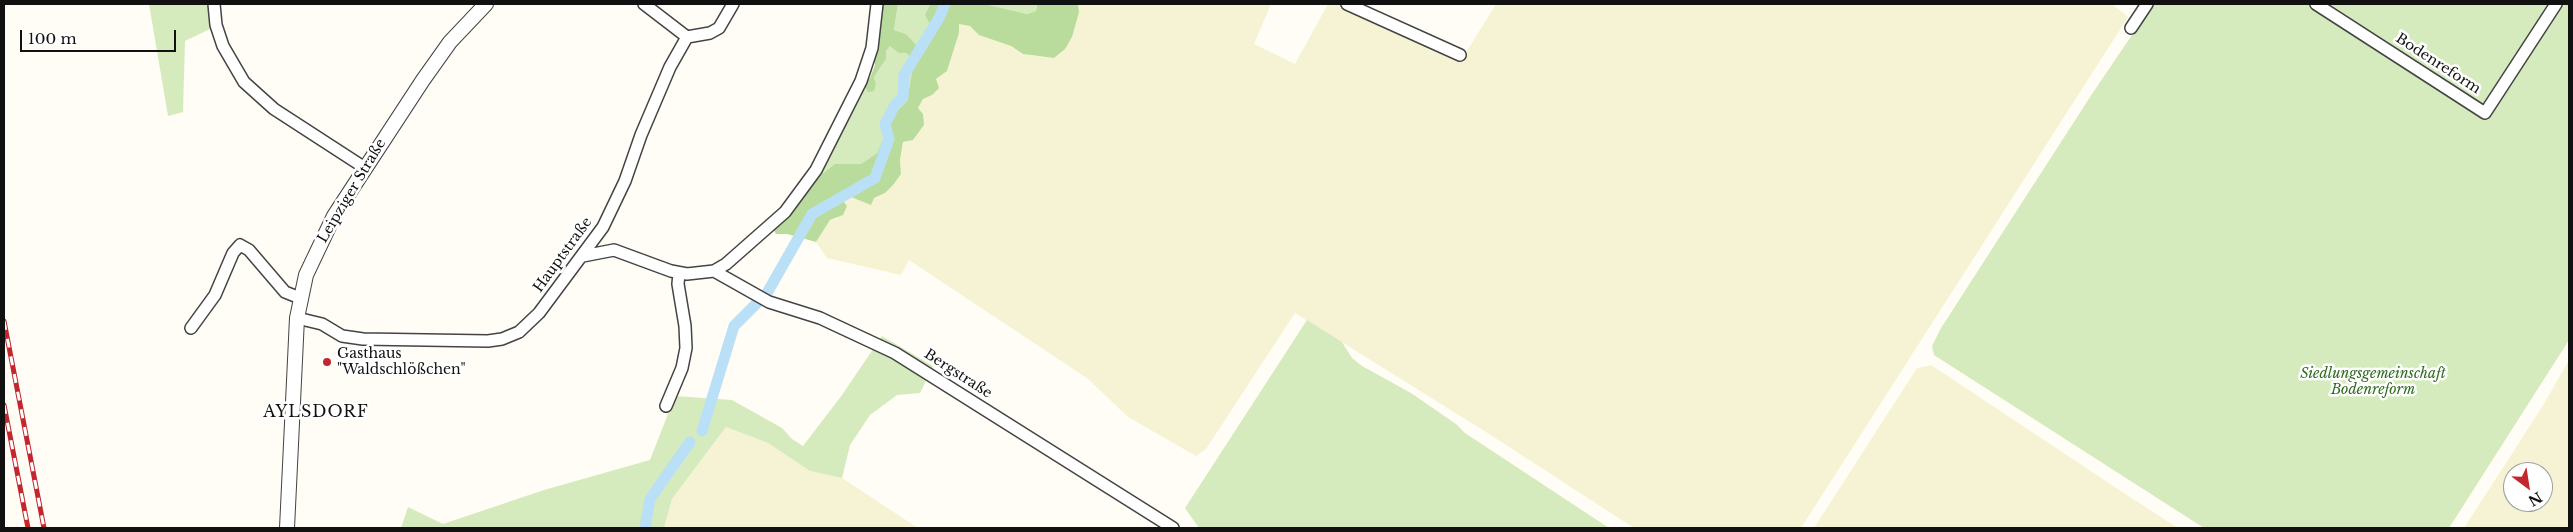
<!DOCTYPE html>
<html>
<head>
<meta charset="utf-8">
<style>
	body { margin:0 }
	#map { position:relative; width:2573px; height:532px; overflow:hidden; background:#fffdf5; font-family:"Libre Baskerville",serif }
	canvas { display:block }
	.frame { position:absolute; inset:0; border:5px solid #111; pointer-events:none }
	.north { position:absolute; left:2503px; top:462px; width:50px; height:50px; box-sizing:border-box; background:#fff; border:1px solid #a0a0a0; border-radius:50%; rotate:149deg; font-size:14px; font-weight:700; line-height:20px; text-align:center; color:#111 }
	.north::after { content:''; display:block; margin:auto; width:18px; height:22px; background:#c4262e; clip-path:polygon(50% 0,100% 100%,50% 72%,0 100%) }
	.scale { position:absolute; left:20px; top:30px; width:156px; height:22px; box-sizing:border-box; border:2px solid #111; border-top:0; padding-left:6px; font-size:15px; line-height:18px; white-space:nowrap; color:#111; -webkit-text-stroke:4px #fff; paint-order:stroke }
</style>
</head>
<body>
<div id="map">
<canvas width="2573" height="532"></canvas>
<div class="frame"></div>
<div class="north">N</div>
<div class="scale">100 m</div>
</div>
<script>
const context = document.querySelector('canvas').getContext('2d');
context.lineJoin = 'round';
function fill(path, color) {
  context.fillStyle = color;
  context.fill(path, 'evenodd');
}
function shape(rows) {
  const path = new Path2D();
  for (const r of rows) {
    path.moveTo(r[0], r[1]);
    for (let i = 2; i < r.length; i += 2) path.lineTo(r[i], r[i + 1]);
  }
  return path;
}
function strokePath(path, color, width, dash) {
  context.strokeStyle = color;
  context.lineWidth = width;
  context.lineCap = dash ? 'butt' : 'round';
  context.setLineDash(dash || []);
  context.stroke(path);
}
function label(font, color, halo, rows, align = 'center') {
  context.font = font + ' "Libre Baskerville",serif';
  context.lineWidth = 5;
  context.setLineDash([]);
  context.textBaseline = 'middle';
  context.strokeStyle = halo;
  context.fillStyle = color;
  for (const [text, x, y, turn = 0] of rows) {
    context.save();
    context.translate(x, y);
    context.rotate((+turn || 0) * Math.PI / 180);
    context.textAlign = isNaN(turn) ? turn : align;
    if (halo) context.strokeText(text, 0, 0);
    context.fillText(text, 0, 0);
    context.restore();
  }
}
fill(shape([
	[1078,4,1271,4,1254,44,1295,64,1328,4,1358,4,1467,51,1496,4,2112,4,2128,17,1801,528,1634,528,1486,432,1295,313,1206,449,1196,456,1128,417,1088,379,909,260,901,275,827,258,816,242,830,220,837,219,846,195,855,199,874,198,885,193,901,174,900,160,903,142,913,140,924,125,918,108,923,99,932,95,936,79,947,71,959,33,959,24,970,26,980,35,1011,46,1023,54,1053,58,1079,12],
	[2569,360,2569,528,2464,528,2542,407],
	[2513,472,2543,472,2543,502,2513,502],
	[1931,365,2130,497,2178,528,1814,528,1917,368],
	[726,427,768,443,810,471,842,478,918,528,664,528,672,499]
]), '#f6f3d4');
fill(shape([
	[149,4,207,4,210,29,185,41,183,112,168,116],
	[898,4,930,4,925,15,929,23,925,41,916,46,906,34,894,30],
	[985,4,1037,4,1036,11,1027,14],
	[2153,4,2569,4,2569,340,2449,528,2204,528,1934,355,1932,346,1941,328,2092,94],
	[890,46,906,53,914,60,907,101,894,114,877,153,861,164,835,165,817,178,864,85,876,84,874,77,886,59,886,51],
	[1307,320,1342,342,1352,358,1362,366,1411,393,1456,424,1465,433,1609,528,1199,528,1185,508],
	[882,336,933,366,920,393,897,395,870,415,850,445,842,478,810,471,768,443,726,427,672,499,664,528,401,528,408,507,443,524,544,490,650,460,675,396,732,400,782,428,792,439,803,446,842,395]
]), '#d5ebbd');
fill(shape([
	[882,4,898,4,894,30,906,34,917,46,925,41,928,33,929,23,925,15,930,4,985,4,1027,14,1036,11,1037,4,1078,4,1079,12,1072,37,1065,49,1054,58,1023,54,1011,46,979,35,970,26,959,24,959,33,947,71,936,79,939,88,932,95,923,99,918,108,923,114,924,125,913,140,903,142,900,160,901,174,893,185,885,193,874,198,871,205,846,195,843,201,847,206,843,215,830,220,816,242,787,234,776,234,773,229,795,210,817,178,835,164,861,164,877,153,894,114,907,101,914,60,906,53,899,53,890,46,886,51,886,59,874,77,876,84,874,91,868,92,864,85,870,78,875,65,873,58,878,45]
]), '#b9dc9c');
strokePath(shape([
	[702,431,734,326,767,293,812,214,875,178,889,139,885,124,895,105,903,97,904,75,939,18,945,4],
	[645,528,650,499,690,442]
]), '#b9e0f7', 11);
const minor = shape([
	[214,4,216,25,223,46,244,82,274,109,365,168],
	[644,4,687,37],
	[1347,4,1460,55],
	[2316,4,2485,113,2556,4],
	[2131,28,2147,4],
	[687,37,710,33,719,28,733,4],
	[583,256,614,250,671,271,687,274,714,271,726,264,785,212,816,170,861,81,872,48,877,4],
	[714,271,769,302,820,318,895,353,1173,528],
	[297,318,322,324,342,336,363,339,488,341,502,339,519,332,539,313,603,227,625,181,641,135,670,67,687,37],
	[191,328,215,295,233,253,240,245,249,250,285,292,300,298],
	[666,406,682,368,686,348,685,326,678,284,679,273]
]);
const tertiary = shape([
	[287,528,297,318,306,275,334,216,423,80,450,42,486,4]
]);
strokePath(minor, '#444', 14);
strokePath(tertiary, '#444', 16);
strokePath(minor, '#fff', 11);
strokePath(tertiary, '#fff', 14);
const rail = shape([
	[4,321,44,528],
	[4,405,28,528]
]);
strokePath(rail, '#c4262e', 5);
strokePath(rail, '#fff', 3, [9]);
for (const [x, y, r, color] of [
	[327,362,5,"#c4262e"]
]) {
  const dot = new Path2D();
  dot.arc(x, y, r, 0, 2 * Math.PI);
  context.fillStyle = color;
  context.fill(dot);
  strokePath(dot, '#fff', 2);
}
label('14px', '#111', '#fff', [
	["Bodenreform",2438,64,33],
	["Leipziger Straße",352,191,-59],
	["Hauptstraße",563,255,-54],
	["Bergstraße",958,374,33]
]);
label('14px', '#111', '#fff', [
	["Gasthaus",337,354],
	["\"Waldschlößchen\"",337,370]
], 'left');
label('italic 14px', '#2f6b1f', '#fff', [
	["Siedlungsgemeinschaft",2373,374],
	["Bodenreform",2373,390]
]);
context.letterSpacing = '1px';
label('16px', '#111', '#fff', [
	["AYLSDORF",316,412]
]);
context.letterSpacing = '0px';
</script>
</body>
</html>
